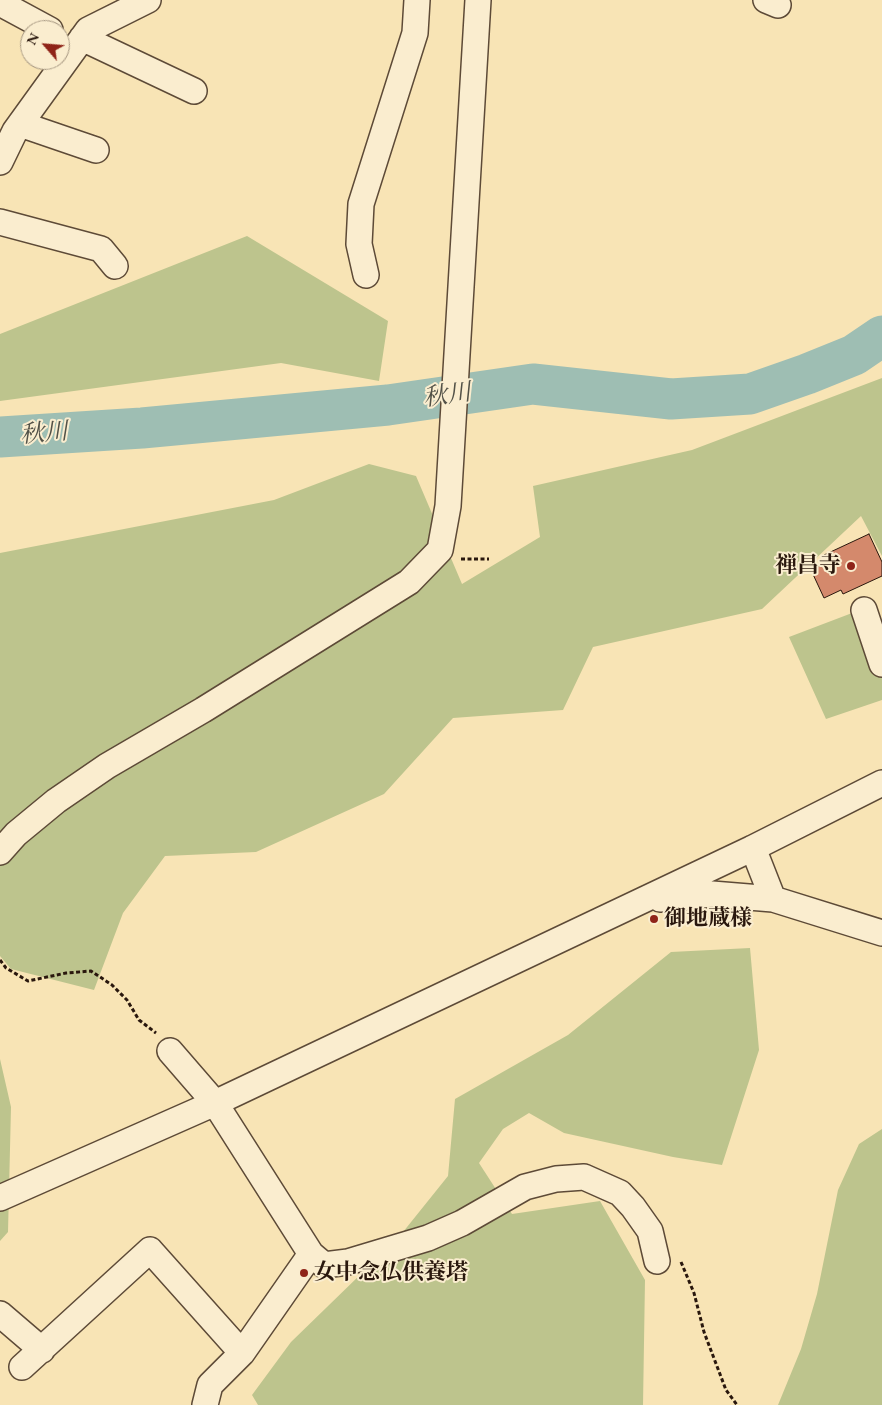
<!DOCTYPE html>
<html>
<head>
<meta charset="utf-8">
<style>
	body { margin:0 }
	#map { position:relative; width:882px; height:1405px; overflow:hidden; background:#f8e4b5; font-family:"EB Garamond",serif }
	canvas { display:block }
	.north { position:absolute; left:20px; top:20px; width:50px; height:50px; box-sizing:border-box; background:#faedcf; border:1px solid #a69781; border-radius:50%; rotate:297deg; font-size:14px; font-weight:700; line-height:20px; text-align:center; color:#29170d }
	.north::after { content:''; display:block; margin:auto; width:18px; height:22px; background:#8f2418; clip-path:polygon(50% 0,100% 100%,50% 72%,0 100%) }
</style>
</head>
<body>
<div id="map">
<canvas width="882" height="1405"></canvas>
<div class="north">N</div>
</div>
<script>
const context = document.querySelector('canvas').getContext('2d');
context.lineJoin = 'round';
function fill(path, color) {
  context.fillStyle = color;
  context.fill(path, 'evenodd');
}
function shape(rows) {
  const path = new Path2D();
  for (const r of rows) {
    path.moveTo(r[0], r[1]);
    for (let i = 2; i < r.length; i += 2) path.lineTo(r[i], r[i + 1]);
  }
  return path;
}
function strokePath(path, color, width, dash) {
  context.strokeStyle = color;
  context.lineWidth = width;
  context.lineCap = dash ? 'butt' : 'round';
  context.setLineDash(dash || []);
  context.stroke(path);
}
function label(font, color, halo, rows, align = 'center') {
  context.font = font + ' "EB Garamond","Noto Serif JP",serif';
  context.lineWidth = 4;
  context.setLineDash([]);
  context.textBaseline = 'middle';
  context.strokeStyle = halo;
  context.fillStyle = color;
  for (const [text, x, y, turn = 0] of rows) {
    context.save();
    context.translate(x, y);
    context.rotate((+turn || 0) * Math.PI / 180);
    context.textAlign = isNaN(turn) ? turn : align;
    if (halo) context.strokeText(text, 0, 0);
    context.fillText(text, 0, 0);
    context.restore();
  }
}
fill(shape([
	[247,236,388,321,379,381,281,363,0,401,0,334],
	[882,378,882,556,861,516,762,609,593,647,563,710,453,718,384,794,256,852,165,856,123,913,94,990,11,969,0,956,0,553,274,500,369,464,416,476,462,584,540,537,533,486,692,450],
	[860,610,882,676,882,700,826,719,789,637],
	[750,948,759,1050,722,1165,673,1157,564,1133,529,1113,503,1129,479,1163,512,1214,600,1201,645,1280,643,1405,258,1405,252,1395,291,1342,399,1237,448,1176,455,1099,568,1035,671,952],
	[0,1059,11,1107,8,1232,0,1241],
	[882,1129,882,1405,778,1405,801,1349,817,1294,838,1190,859,1144]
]), '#bdc48d');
strokePath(shape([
	[0,437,142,428,388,405,533,384,671,399,750,394,807,374,854,355,882,336]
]), '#9ebeb3', 41);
const building = shape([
	[869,534,882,562,882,576,843,594,841,590,824,598,811,570,827,562,824,555,869,534]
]);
fill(building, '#d4896c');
strokePath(building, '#29170d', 1);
const minor = shape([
	[766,0,778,5],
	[0,3,50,30],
	[82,38,194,91],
	[20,124,96,150],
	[0,162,15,131,88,30,148,0],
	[0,222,101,249,115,266],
	[366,275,359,244,361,204,415,33,417,0],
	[864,610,882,664],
	[753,848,773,899],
	[0,852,16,834,56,801,107,766,203,710,409,582,440,550,448,506,478,0],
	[660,899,712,894,773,899,882,933],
	[170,1051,215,1103,311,1254,242,1353,210,1385,205,1405],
	[0,1198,215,1103,753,848,882,783],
	[311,1254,324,1265,348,1262,428,1238,462,1223,525,1187,556,1179,584,1177,620,1193,633,1207,650,1231,657,1261],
	[0,1314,42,1350],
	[22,1367,150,1250,242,1353]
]);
strokePath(minor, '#5d4a37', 28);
strokePath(shape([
	[461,559,489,559],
	[0,960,6,968,28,981,66,973,91,971,112,985,127,1000,139,1020,156,1033],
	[681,1262,694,1293,704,1332,726,1390,737,1405]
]), '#29170d', 3, [4, 2.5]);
strokePath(minor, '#faedcf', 25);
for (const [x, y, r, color] of [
	[851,566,5,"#8f2418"],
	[654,919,5,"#8f2418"],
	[304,1273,5,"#8f2418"]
]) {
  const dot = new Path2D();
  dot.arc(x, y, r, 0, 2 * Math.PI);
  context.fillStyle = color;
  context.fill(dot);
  strokePath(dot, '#faedcf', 2);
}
label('bold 22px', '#29170d', '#faedcf', [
	["禅昌寺",841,566,"right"],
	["御地蔵様",664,919],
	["女中念仏供養塔",314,1273]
], 'left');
label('italic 24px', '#525147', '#faedcf', [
	["秋川",447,396,-8],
	["秋川",44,434,-5]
]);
</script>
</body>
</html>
